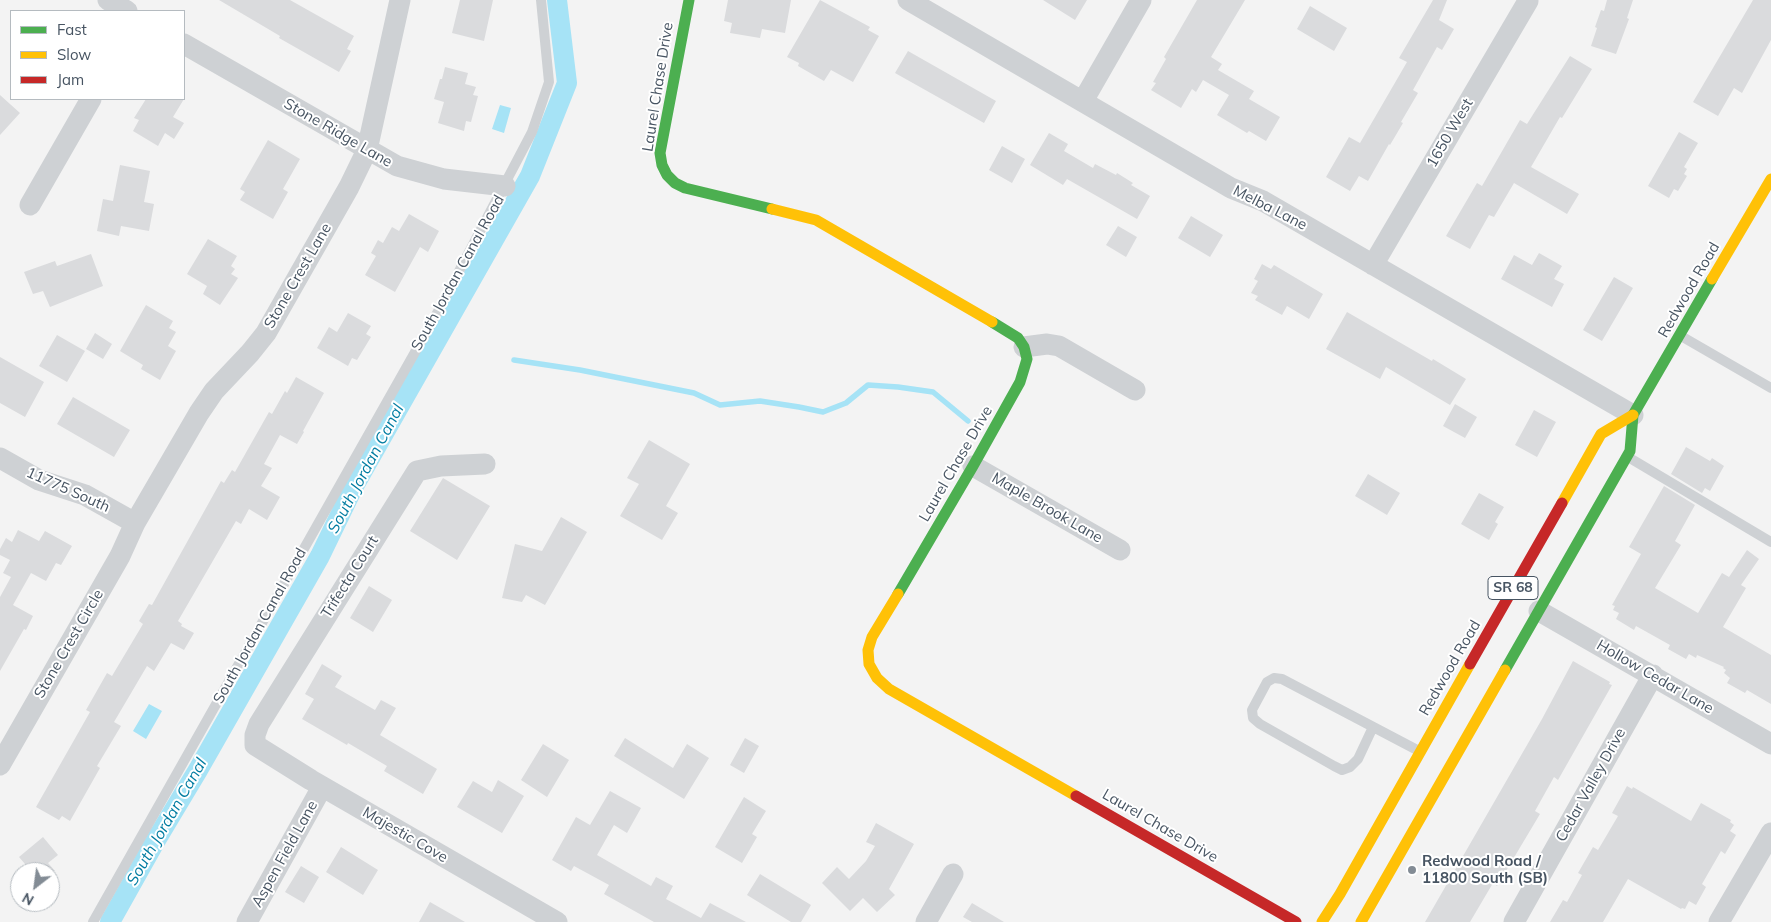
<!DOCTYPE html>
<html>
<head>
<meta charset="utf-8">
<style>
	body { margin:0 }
	#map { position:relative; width:1771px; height:922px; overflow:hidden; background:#f3f3f3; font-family:Mulish,sans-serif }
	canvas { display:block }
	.legend { position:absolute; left:10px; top:10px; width:175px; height:90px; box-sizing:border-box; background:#fff; border:1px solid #b5bbc0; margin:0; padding:6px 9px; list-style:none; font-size:15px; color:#475462 }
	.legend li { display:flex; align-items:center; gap:10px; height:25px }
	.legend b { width:25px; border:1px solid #b5bbc0 }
	.north { position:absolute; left:10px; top:862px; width:50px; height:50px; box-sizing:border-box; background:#fff; border:1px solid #b5bbc0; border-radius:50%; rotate:210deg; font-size:14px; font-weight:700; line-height:20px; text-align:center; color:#475462 }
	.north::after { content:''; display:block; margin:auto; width:18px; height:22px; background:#838c95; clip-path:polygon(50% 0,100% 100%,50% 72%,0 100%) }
</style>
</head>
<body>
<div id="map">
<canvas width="1771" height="922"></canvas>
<ul class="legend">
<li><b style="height:6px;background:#4caf50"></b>Fast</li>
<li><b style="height:6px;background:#ffc107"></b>Slow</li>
<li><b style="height:6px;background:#c62828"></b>Jam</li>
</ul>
<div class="north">N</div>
</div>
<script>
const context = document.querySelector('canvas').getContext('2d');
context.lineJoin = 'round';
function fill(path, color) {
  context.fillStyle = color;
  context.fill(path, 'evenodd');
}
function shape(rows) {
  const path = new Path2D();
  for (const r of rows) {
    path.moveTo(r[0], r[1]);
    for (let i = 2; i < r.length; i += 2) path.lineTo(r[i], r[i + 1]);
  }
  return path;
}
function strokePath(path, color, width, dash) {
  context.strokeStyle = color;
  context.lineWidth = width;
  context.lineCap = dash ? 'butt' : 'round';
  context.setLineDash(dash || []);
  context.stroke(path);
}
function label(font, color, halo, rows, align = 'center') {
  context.font = font + ' Mulish,sans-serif';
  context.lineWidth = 4;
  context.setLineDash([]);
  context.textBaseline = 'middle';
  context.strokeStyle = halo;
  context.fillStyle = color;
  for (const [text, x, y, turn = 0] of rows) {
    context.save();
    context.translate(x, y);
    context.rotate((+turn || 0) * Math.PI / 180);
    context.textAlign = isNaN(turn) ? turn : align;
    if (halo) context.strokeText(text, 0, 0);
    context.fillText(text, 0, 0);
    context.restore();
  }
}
fill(shape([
	[500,105,511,108,504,133,492,129],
	[149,704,162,711,146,739,133,731]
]), '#a6e3f6');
strokePath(shape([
	[514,360,580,370,694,393,720,405,760,401,799,407,823,412,846,403,868,385,898,387,933,392,968,421]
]), '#a6e3f6', 5.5);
strokePath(shape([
	[110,922,156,840,198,770,320,556,354,486,530,176,567,83,557,0]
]), '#a6e3f6', 20);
fill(shape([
	[219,0,290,0,354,36,347,49,351,51,339,72,279,38,280,36],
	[460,0,493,0,484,41,452,33],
	[728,0,791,0,785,33,762,29,760,38,730,33,732,23,724,21],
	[820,0,870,27,868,30,879,36,853,82,831,70,824,81,798,66,799,63,787,57],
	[1043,0,1087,0,1075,20],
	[1197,0,1245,0,1211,57,1222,64,1218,70,1254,91,1249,99,1280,117,1266,141,1249,131,1247,133,1217,115,1229,95,1203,80,1196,92,1192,89,1181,108,1151,90,1156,83,1153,82,1166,59,1164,57],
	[1433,0,1447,0,1439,20,1454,29,1442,50,1437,47,1413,90,1418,93,1401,122,1403,123,1390,145,1389,144,1368,181,1359,176,1350,191,1326,177,1349,137,1360,143,1407,62,1399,58],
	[1607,0,1633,0,1627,18,1629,19,1616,54,1591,46,1597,28,1595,27,1601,10,1604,11],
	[1753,0,1771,0,1771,40,1742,93,1734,88,1718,116,1693,102],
	[1310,6,1347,28,1334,51,1297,29],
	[908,51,996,101,984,123,895,73],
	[1570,56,1592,69,1562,118,1560,117,1531,167,1579,194,1567,214,1514,183,1494,217,1489,215,1470,249,1446,236,1477,183,1482,186,1520,120,1527,124],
	[445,67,468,73,465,84,476,87,473,95,478,96,471,122,466,121,464,131,438,123,444,102,434,99,440,79,442,79],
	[0,95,20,113,0,135],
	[146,99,184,99,173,117,184,123,174,139,165,133,158,146,133,131,139,120,134,118],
	[1679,132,1698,143,1684,167,1687,169,1684,174,1687,176,1678,191,1674,189,1669,198,1648,186],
	[1049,133,1068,144,1064,151,1093,168,1095,164,1116,175,1117,173,1133,183,1131,185,1150,196,1137,219,1067,179,1063,185,1030,165],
	[268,140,300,159,283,189,288,192,273,219,240,200,245,192,240,189],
	[1002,146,1025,159,1012,183,989,170],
	[120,165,150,171,144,202,154,204,149,231,121,226,119,236,97,231,103,199,113,201],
	[409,214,439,231,428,252,420,247,395,292,365,275,376,256,371,253,378,240,383,243,392,227,399,231],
	[1191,216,1223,235,1210,257,1178,238],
	[1118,226,1137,237,1126,257,1106,245],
	[208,239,237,256,231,266,235,269,231,274,238,278,220,305,203,294,207,286,187,274],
	[1539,253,1562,266,1554,279,1564,284,1552,307,1501,279,1514,255,1532,265],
	[91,254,103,286,50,307,43,291,33,294,24,272,55,261,57,266],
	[1262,264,1271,269,1274,265,1323,294,1309,319,1287,306,1282,315,1255,300,1258,296,1251,293,1258,281,1254,279],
	[1614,277,1633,288,1602,341,1583,330],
	[146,305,173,321,169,328,176,332,168,346,176,351,160,380,141,369,143,365,120,351],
	[1347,312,1432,361,1433,359,1466,379,1450,405,1386,367,1380,379,1326,349],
	[348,313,371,326,366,334,371,337,357,360,352,358,348,366,317,348,329,327,337,332],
	[95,333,112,344,103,359,86,349],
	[57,335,85,351,67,382,39,366],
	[0,357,44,382,25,417,0,403],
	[296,377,324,393,303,431,304,432,297,444,280,435,264,464,272,468,261,486,280,497,267,520,249,509,241,524,236,521,178,621,182,624,181,626,194,633,184,650,171,643,154,671,147,666,114,722,121,726,97,766,100,768,70,821,62,816,59,820,36,807,90,712,86,710,107,673,112,676,143,624,139,621,149,604,152,605,221,481,224,483,232,470,235,472,269,412,272,414,285,391,287,393],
	[73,397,130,430,114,457,57,424],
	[1455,404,1477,417,1465,438,1443,426],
	[1534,410,1556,422,1537,457,1515,445],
	[649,440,690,464,666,506,678,513,662,540,620,516,639,484,627,478],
	[1686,447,1710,461,1712,458,1724,466,1710,491,1705,488,1702,493,1671,474],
	[1368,474,1400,493,1387,515,1355,496],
	[443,478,490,506,457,560,410,531],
	[1664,486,1695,505,1675,541,1681,545,1655,588,1698,613,1722,573,1729,577,1747,550,1759,559,1741,585,1746,588,1723,627,1771,655,1771,704,1747,690,1745,693,1727,683,1730,678,1724,673,1726,670,1723,668,1724,667,1697,655,1696,658,1689,654,1686,659,1668,649,1670,645,1636,626,1634,630,1616,619,1619,613,1613,610,1615,606,1612,605,1641,554,1629,547],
	[1479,493,1504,507,1495,522,1498,524,1489,540,1461,524],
	[561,517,587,532,545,605,526,595,522,602,502,598,515,544,542,551],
	[18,530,39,541,45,531,72,546,61,565,56,563,46,581,31,573,13,605,33,616,26,630,24,629,0,671,0,597,11,577,3,573,10,560,0,555,0,549,6,538,12,542],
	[369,586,392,600,373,632,350,618],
	[1573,661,1610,682,1609,684,1612,685,1558,780,1554,777,1535,811,1540,814,1497,886,1493,883,1470,922,1425,922,1542,719],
	[322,664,342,676,335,687,375,710,381,700,396,708,380,735,437,769,423,794,384,771,387,766,348,743,347,745,302,719,314,699,305,694],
	[625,738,673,768,687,744,709,758,684,799,614,756],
	[745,738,759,746,744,773,730,765],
	[543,744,569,760,547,797,521,780],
	[498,780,524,796,502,833,457,807,473,781,492,792],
	[1627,786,1632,789,1633,787,1691,821,1701,803,1731,820,1730,822,1734,825,1730,831,1736,835,1725,854,1721,851,1702,884,1706,887,1696,905,1689,901,1685,909,1682,908,1681,909,1628,879,1603,922,1550,922,1563,900,1567,902,1582,875,1578,873,1593,847,1598,850,1618,816,1612,813],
	[610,791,641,808,627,833,614,825,597,855,651,886,656,877,673,886,666,899,701,918,710,903,746,922,654,922,604,894,609,885,574,866,571,871,552,860,576,817,590,825],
	[744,797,766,811,752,834,757,837,742,863,715,847],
	[876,823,914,844,889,889,895,895,877,912,863,898,850,911,822,883,837,867,849,879,866,861,875,846,866,842],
	[43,837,58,855,48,863,55,871,31,871,19,857],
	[341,847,378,870,363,895,326,872],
	[301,866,319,877,304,903,285,892],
	[760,874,811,905,801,922,791,922,747,895],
	[430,902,465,922,419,922],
	[972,903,1004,922,972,922,963,917]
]), '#dadbdd');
strokePath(shape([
	[1681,336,1771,388],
	[1628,457,1771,542],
	[1373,727,1358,759,1350,767,1342,770,1334,766,1260,724,1253,718,1252,710,1267,682,1274,678,1282,679,1419,751],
	[93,922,436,315,532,132,549,82,541,0]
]), '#ced1d4', 10);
strokePath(shape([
	[108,0,127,11],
	[908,0,1231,188,1263,201,1633,415],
	[184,44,397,166,444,179,505,186],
	[1083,101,1141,0],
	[30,205,91,99],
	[1373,265,1528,1],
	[1024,347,1047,344,1059,346,1135,390],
	[0,458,39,480,85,495,135,523],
	[485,464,441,466,417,471,259,724,255,735,255,745,311,780,557,922],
	[973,466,1120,550],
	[1539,611,1771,744],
	[0,765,120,556,135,523,199,413,214,391,250,353,266,333,349,187,367,150,400,0],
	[247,922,322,787],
	[926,922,953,874],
	[1514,922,1653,675],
	[1719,922,1771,833]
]), '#ced1d4', 21);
strokePath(shape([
	[689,0,660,153,662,165,667,175,675,183,685,188,772,209],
	[898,594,973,466,1020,382,1027,359,1024,347,1018,338,992,322],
	[1505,670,1630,451,1633,415,1712,279]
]), '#4caf50', 11);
strokePath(shape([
	[772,209,816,220,992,322],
	[1712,279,1771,179],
	[1562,503,1601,434,1633,415],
	[898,594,872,637,868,650,869,664,877,678,889,689,1076,796],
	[1322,922,1340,894,1470,664],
	[1361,922,1505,670]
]), '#ffc107', 11);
strokePath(shape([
	[1470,664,1562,503],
	[1076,796,1296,922]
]), '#c62828', 11);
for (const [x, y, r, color] of [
	[1412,870,5,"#838c95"]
]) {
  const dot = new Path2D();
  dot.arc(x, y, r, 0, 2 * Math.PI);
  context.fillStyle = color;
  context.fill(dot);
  strokePath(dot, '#fff', 2);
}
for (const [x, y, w] of [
	[1513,588,50]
]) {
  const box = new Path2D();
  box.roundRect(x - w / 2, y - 11.5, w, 23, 4);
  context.fillStyle = '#fff';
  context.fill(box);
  strokePath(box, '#475462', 1);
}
label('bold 14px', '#475462', null, [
	["SR 68",1513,588]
]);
label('15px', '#475462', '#fff', [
	["Laurel Chase Drive",658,87,-81],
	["Stone Ridge Lane",338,133,30],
	["1650 West",1450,133,-60],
	["Melba Lane",1270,208,27],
	["South Jordan Canal Road",458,273,-61],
	["Stone Crest Lane",298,276,-60],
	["Redwood Road",1689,290,-60],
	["Laurel Chase Drive",956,464,-60],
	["11775 South",68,490,24],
	["Maple Brook Lane",1047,508,30],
	["Trifecta Court",350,577,-58],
	["South Jordan Canal Road",260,626,-61],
	["Stone Crest Circle",69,644,-60],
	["Redwood Road",1450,668,-60],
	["Hollow Cedar Lane",1655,677,30],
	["Cedar Valley Drive",1591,785,-61],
	["Laurel Chase Drive",1160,826,30],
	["Majestic Cove",405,835,30],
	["Aspen Field Lane",285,854,-61]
]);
label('bold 15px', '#475462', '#fff', [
	["Redwood Road /",1422,861],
	["11800 South (SB)",1422,878]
], 'left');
label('italic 16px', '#037da2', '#fff', [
	["South Jordan Canal",366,469,-62],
	["South Jordan Canal",167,822,-60]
]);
</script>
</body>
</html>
